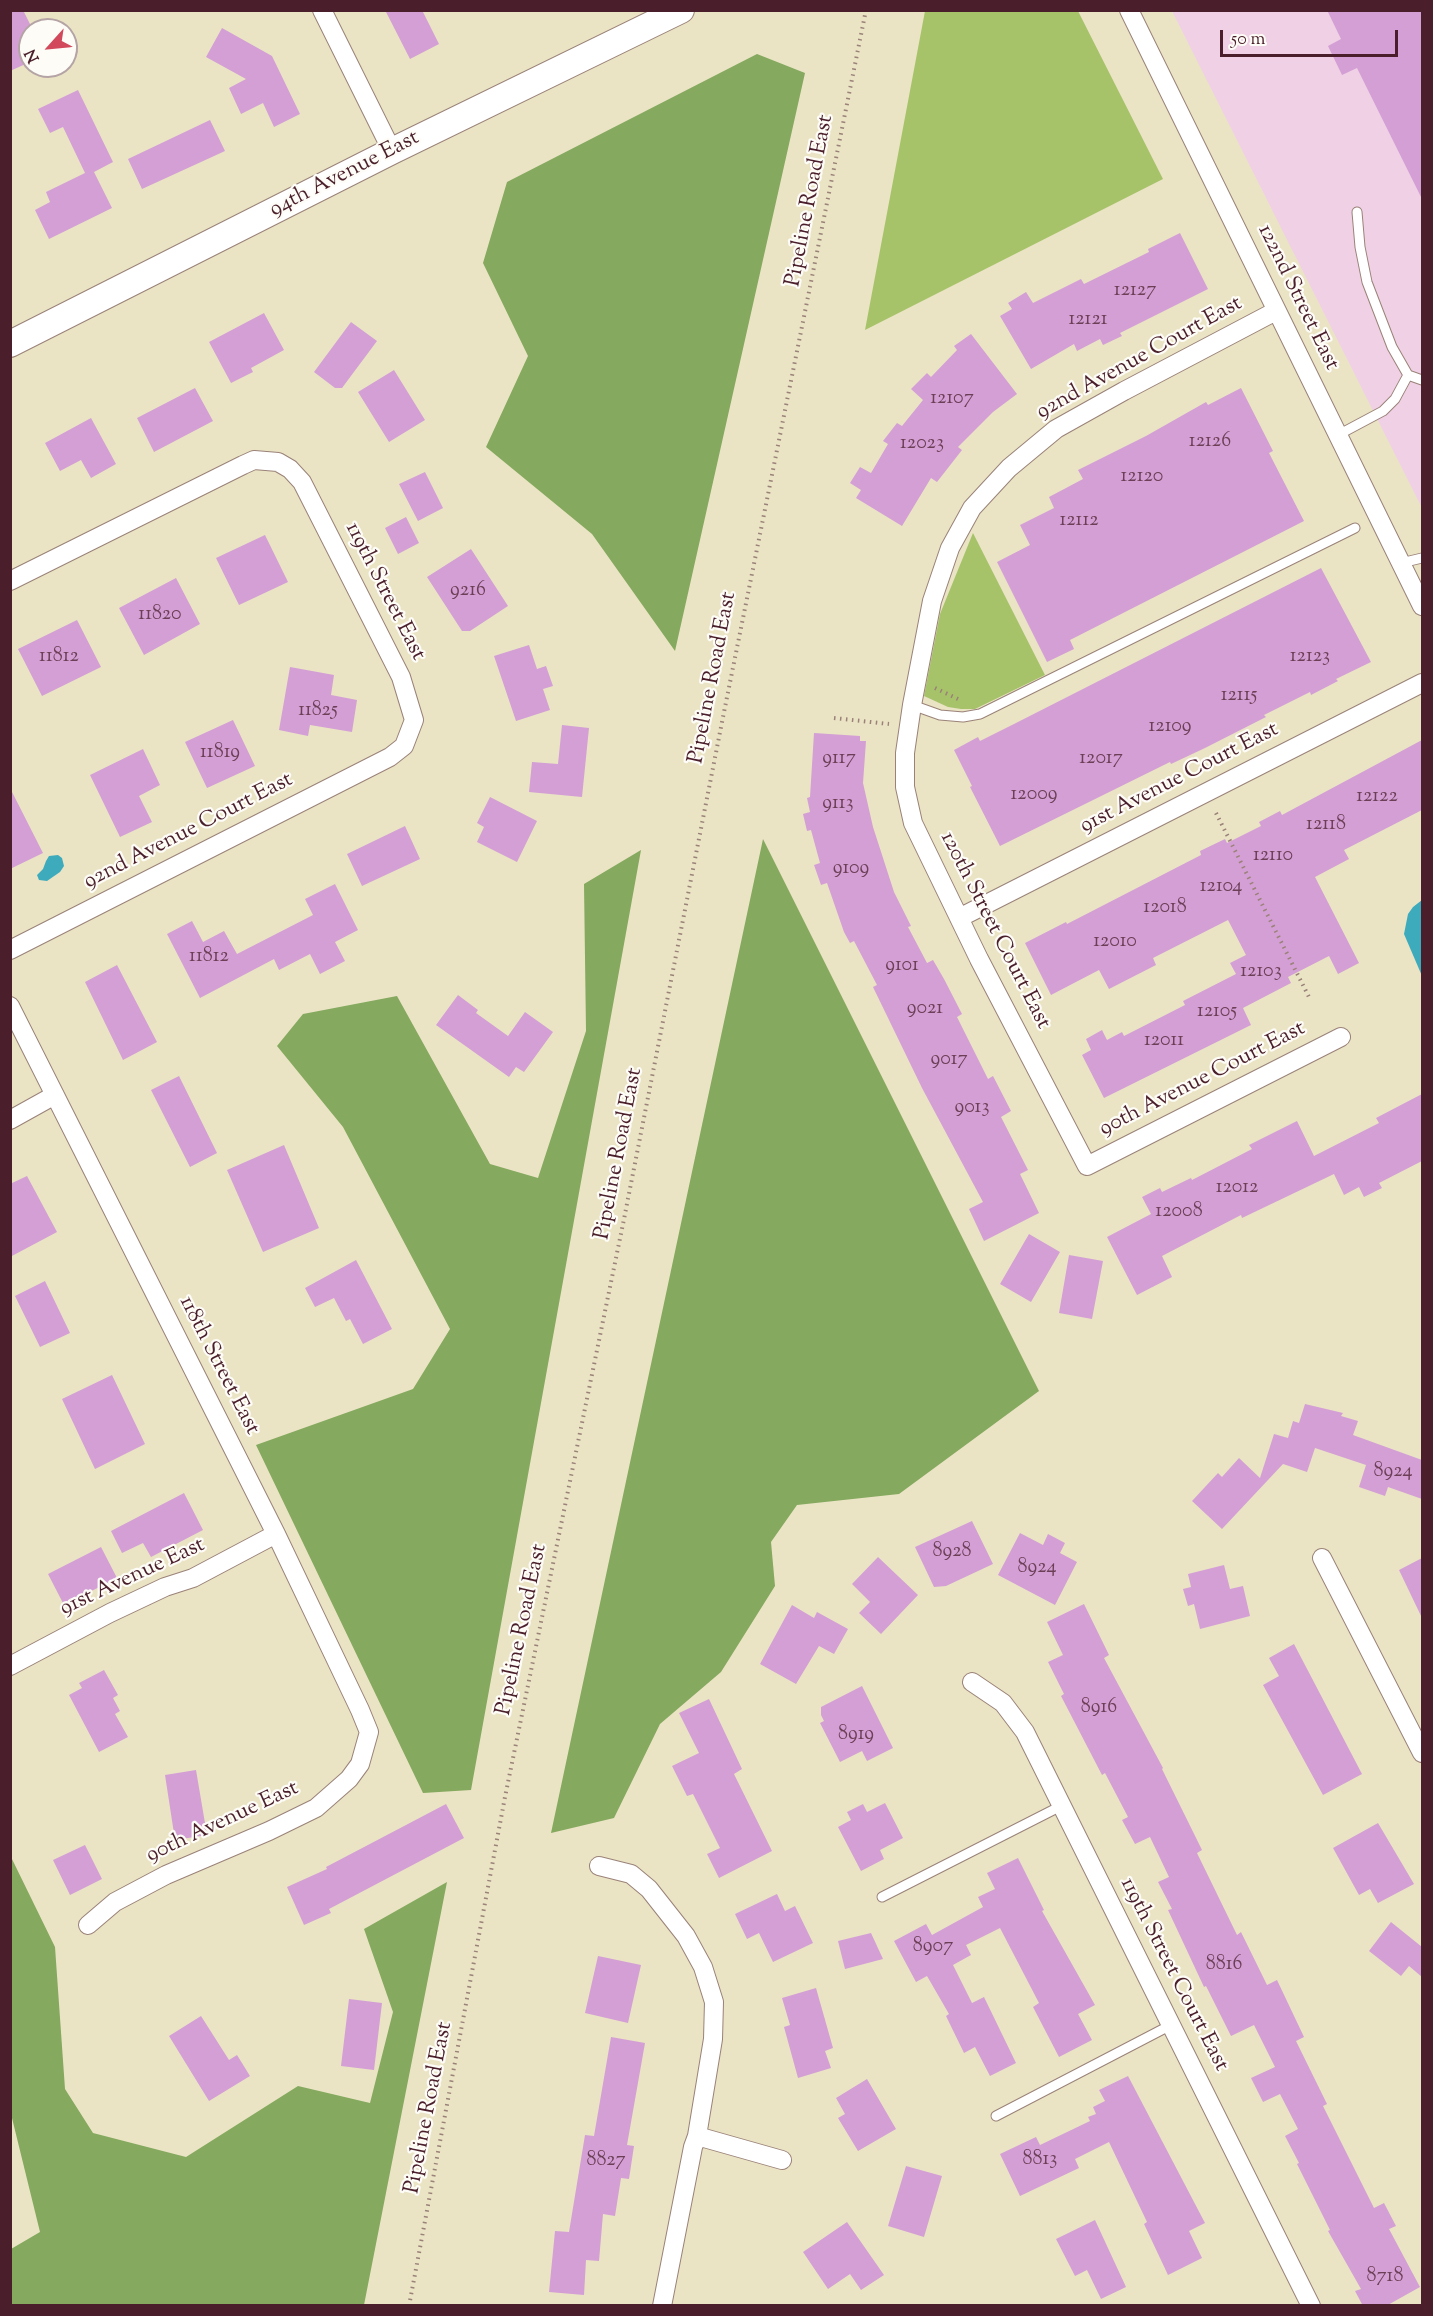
<!DOCTYPE html>
<html>
<head>
<meta charset="utf-8">
<style>
	body { margin:0 }
	#map { position:relative; width:1433px; height:2316px; overflow:hidden; background:#eae4c5; font-family:"Sorts Mill Goudy",serif }
	canvas { display:block }
	.frame { position:absolute; inset:0; border:12px solid #4a1f2b; pointer-events:none }
	.north { position:absolute; left:18px; top:18px; width:60px; height:60px; box-sizing:border-box; background:#fdfcf7; border:2px solid #b5a4a5; border-radius:50%; rotate:243deg; font-size:16px; font-weight:700; line-height:24px; text-align:center; color:#4a1f2b }
	.north::after { content:''; display:block; margin:auto; width:21px; height:27px; background:#d1495b; clip-path:polygon(50% 0,100% 100%,50% 72%,0 100%) }
	.scale { position:absolute; left:1220px; top:30px; width:178px; height:27px; box-sizing:border-box; border:3px solid #4a1f2b; border-top:0; padding-left:8px; font-size:18px; line-height:21px; white-space:nowrap; color:#4a1f2b; -webkit-text-stroke:4px #fdfcf7; paint-order:stroke }
</style>
</head>
<body>
<div id="map">
<canvas width="1433" height="2316"></canvas>
<div class="frame"></div>
<div class="north">N</div>
<div class="scale">50 m</div>
</div>
<script>
const context = document.querySelector('canvas').getContext('2d');
context.lineJoin = 'round';
function fill(path, color) {
  context.fillStyle = color;
  context.fill(path, 'evenodd');
}
function shape(rows) {
  const path = new Path2D();
  for (const r of rows) {
    path.moveTo(r[0], r[1]);
    for (let i = 2; i < r.length; i += 2) path.lineTo(r[i], r[i + 1]);
  }
  return path;
}
function strokePath(path, color, width, dash) {
  context.strokeStyle = color;
  context.lineWidth = width;
  context.lineCap = dash ? 'butt' : 'round';
  context.setLineDash(dash || []);
  context.stroke(path);
}
function label(font, color, halo, rows, align = 'center') {
  context.font = font + ' "Sorts Mill Goudy",serif';
  context.lineWidth = 4.5;
  context.setLineDash([]);
  context.textBaseline = 'middle';
  context.strokeStyle = halo;
  context.fillStyle = color;
  for (const [text, x, y, turn = 0] of rows) {
    context.save();
    context.translate(x, y);
    context.rotate((+turn || 0) * Math.PI / 180);
    context.textAlign = isNaN(turn) ? turn : align;
    if (halo) context.strokeText(text, 0, 0);
    context.fillText(text, 0, 0);
    context.restore();
  }
}
fill(shape([
	[1172,11,1422,11,1422,508]
]), '#f0d0e5');
fill(shape([
	[925,11,1078,11,1163,179,865,330],
	[973,533,1045,675,975,709,961,709,948,707,924,696,940,614]
]), '#a7c36a');
fill(shape([
	[757,54,805,73,675,651,592,534,486,447,528,356,483,263,507,182],
	[763,839,1039,1391,899,1494,797,1505,771,1542,775,1586,721,1672,660,1724,614,1818,551,1833],
	[641,850,471,1790,423,1793,256,1445,413,1389,450,1329,343,1127,277,1046,303,1014,397,996,490,1164,538,1178,586,1031,584,884],
	[11,1857,55,1947,65,2089,93,2133,186,2157,298,2086,370,2103,393,2012,364,1929,447,1882,364,2305,11,2305,11,2249,40,2232,11,2114]
]), '#85a95e');
fill(shape([
	[58,855,62,858,64,866,60,872,47,881,39,880,37,875,43,869,46,861,49,856],
	[1422,900,1422,976,1404,934,1408,914,1413,907]
]), '#3eabbd');
fill(shape([
	[10,10,23,10,30,24,30,62,10,71],
	[385,10,422,10,439,44,410,59],
	[1327,10,1422,10,1422,199,1357,68,1342,75,1328,46,1341,39],
	[222,28,272,56,300,114,274,127,263,103,241,114,229,88,246,79,206,57],
	[78,90,113,162,94,172,112,208,49,239,35,210,50,202,46,192,85,173,63,127,50,133,38,109],
	[210,120,225,151,142,189,128,159],
	[1180,233,1208,289,1120,333,1122,336,1103,345,1100,339,1077,351,1074,344,1031,369,1000,316,1012,309,1008,303,1026,292,1033,303,1081,279,1084,284,1149,252,1148,249],
	[264,313,284,350,251,368,253,372,231,383,209,342],
	[351,322,377,341,342,388,335,388,314,372],
	[971,334,1017,394,993,412,958,447,962,450,937,482,931,478,902,526,856,498,861,490,850,483,860,467,871,473,888,444,883,441,897,423,902,426,923,400,911,389,927,373,931,377,957,350,954,346],
	[394,370,425,420,389,442,358,392],
	[195,388,213,421,154,452,137,418],
	[1241,388,1273,451,1269,453,1304,521,1070,640,1074,649,1047,662,997,562,1030,545,1020,525,1054,508,1049,497,1083,479,1078,470,1146,436,1206,402,1208,405],
	[91,418,116,464,91,478,81,460,60,471,45,443],
	[425,472,443,508,418,521,399,484],
	[406,517,419,543,398,554,385,528],
	[265,535,288,582,239,605,216,558],
	[471,549,508,606,470,631,462,631,427,577],
	[1321,568,1371,662,1336,679,1338,681,1311,695,1310,692,1264,715,1266,717,1205,748,1171,764,1170,762,1000,846,970,787,972,786,954,750,978,737,980,741,1014,724],
	[176,578,200,624,144,655,119,608],
	[77,620,101,667,42,696,18,649],
	[529,645,537,669,546,666,553,686,543,689,550,710,516,721,494,656],
	[290,667,334,675,331,695,357,700,352,732,310,725,308,736,279,730],
	[233,720,255,766,207,788,185,742],
	[562,725,589,728,582,797,529,792,532,762,558,764],
	[814,733,860,736,860,741,866,741,863,783,873,827,894,892,911,926,908,927,927,963,933,960,944,979,962,1014,957,1017,988,1079,993,1076,1011,1111,1001,1117,1028,1170,1020,1174,1039,1213,984,1241,969,1209,983,1202,922,1088,873,987,877,985,854,941,850,943,844,932,827,883,821,885,814,865,820,863,811,830,807,831,803,814,810,812,807,798,810,797],
	[1422,740,1422,810,1344,850,1349,859,1315,877,1359,963,1338,974,1329,956,1288,977,1291,983,1243,1008,1251,1025,1104,1098,1082,1055,1091,1050,1086,1039,1102,1030,1107,1040,1122,1032,1124,1036,1185,1005,1183,1001,1236,974,1230,963,1246,955,1228,920,1153,958,1156,965,1109,989,1099,970,1051,995,1025,943,1066,922,1067,924,1201,855,1200,851,1225,839,1227,843,1261,826,1259,822,1280,811,1282,815],
	[143,749,160,785,139,796,152,822,120,837,90,775],
	[10,788,43,853,10,869],
	[490,797,537,821,517,862,477,842,484,827,477,823],
	[405,826,420,859,362,886,347,854],
	[335,884,358,930,335,942,345,961,320,974,310,954,279,970,274,959,200,998,167,934,192,921,203,942,224,931,237,954,313,915,305,899],
	[117,965,157,1042,123,1060,85,982],
	[458,995,478,1010,476,1013,508,1036,525,1012,553,1032,524,1072,516,1067,509,1077,436,1025],
	[179,1076,217,1153,190,1167,151,1090],
	[1422,1094,1422,1161,1379,1183,1382,1188,1364,1197,1359,1187,1344,1195,1334,1174,1242,1218,1241,1215,1162,1256,1172,1277,1137,1295,1107,1237,1151,1214,1142,1197,1160,1188,1162,1192,1191,1178,1192,1180,1252,1149,1249,1145,1297,1121,1314,1156,1379,1123,1376,1118],
	[284,1145,319,1228,263,1252,227,1170],
	[27,1176,57,1232,10,1257,10,1184],
	[1029,1234,1060,1252,1031,1302,1000,1284],
	[1069,1255,1103,1261,1092,1319,1059,1313],
	[356,1260,392,1329,363,1344,350,1319,346,1321,334,1298,315,1307,305,1288],
	[45,1281,70,1333,40,1347,15,1296],
	[112,1375,145,1444,95,1469,62,1399],
	[1305,1404,1343,1413,1341,1416,1358,1421,1353,1435,1422,1460,1422,1499,1388,1487,1385,1496,1359,1487,1366,1465,1315,1448,1307,1472,1283,1464,1222,1529,1192,1501,1218,1473,1222,1477,1239,1458,1260,1478,1274,1434,1288,1438,1293,1421,1299,1423],
	[184,1493,203,1530,151,1557,143,1543,122,1553,111,1531],
	[972,1521,993,1564,946,1586,934,1587,915,1547],
	[1020,1533,1043,1545,1048,1534,1065,1543,1060,1553,1077,1562,1055,1605,998,1575],
	[101,1547,117,1578,64,1605,48,1574],
	[878,1557,918,1595,881,1634,859,1613,870,1602,852,1584],
	[1422,1558,1422,1618,1399,1570],
	[1224,1565,1230,1589,1243,1586,1250,1616,1200,1629,1194,1604,1188,1606,1183,1589,1191,1587,1188,1574],
	[1084,1604,1109,1655,1104,1658,1163,1768,1162,1769,1202,1850,1197,1853,1237,1935,1241,1932,1267,1985,1277,1980,1304,2037,1296,2041,1327,2104,1323,2106,1374,2208,1384,2203,1396,2226,1389,2229,1420,2287,1386,2306,1363,2306,1355,2291,1361,2289,1328,2231,1330,2230,1297,2164,1299,2163,1285,2136,1298,2129,1280,2094,1263,2102,1251,2078,1275,2067,1254,2025,1231,2036,1206,1986,1204,1987,1168,1910,1172,1909,1158,1882,1169,1877,1150,1837,1135,1844,1122,1820,1128,1817,1105,1773,1102,1775,1061,1696,1064,1694,1048,1662,1063,1655,1047,1622],
	[792,1605,814,1618,817,1612,848,1629,834,1654,819,1646,796,1684,760,1664],
	[1294,1644,1362,1774,1323,1795,1263,1685,1279,1676,1269,1658],
	[104,1670,118,1695,113,1698,120,1711,115,1714,128,1737,99,1752,69,1695,82,1688,79,1683],
	[862,1686,893,1748,867,1761,862,1751,840,1762,820,1723,824,1721,821,1715,821,1707],
	[709,1699,742,1769,734,1774,772,1851,719,1878,707,1854,720,1848,693,1794,687,1796,672,1766,699,1753,679,1713],
	[196,1770,207,1835,175,1840,165,1775],
	[885,1803,903,1838,880,1850,884,1859,861,1871,838,1827,851,1820,847,1812,863,1804,867,1812],
	[446,1804,464,1838,329,1909,331,1913,304,1925,287,1887,327,1869,326,1867],
	[1378,1823,1414,1884,1378,1903,1370,1889,1359,1895,1333,1848],
	[85,1845,102,1879,70,1895,53,1860],
	[1018,1858,1044,1910,1042,1911,1095,2005,1078,2014,1092,2040,1059,2057,1033,2007,1039,2003,1000,1928,966,1945,971,1955,953,1965,972,2003,984,1997,1016,2063,990,2076,975,2047,964,2053,946,2016,949,2014,927,1976,916,1982,894,1941,926,1924,932,1935,983,1907,978,1897,995,1889,987,1873],
	[777,1894,785,1911,795,1906,813,1943,773,1962,759,1933,747,1939,735,1914],
	[1391,1922,1422,1947,1422,1977,1409,1966,1401,1976,1369,1951],
	[871,1933,883,1959,845,1969,838,1941],
	[598,1956,641,1965,628,2023,585,2013],
	[816,1988,833,2048,825,2051,831,2068,798,2078,784,2027,790,2025,782,1998],
	[349,1999,382,2003,374,2070,341,2066],
	[201,2016,229,2060,237,2055,250,2076,209,2101,169,2036],
	[611,2037,645,2043,627,2145,634,2146,629,2179,621,2178,615,2216,603,2214,599,2261,586,2260,584,2295,549,2292,555,2231,569,2232,585,2135,594,2136],
	[1128,2076,1205,2223,1189,2231,1202,2258,1168,2275,1144,2224,1147,2222,1109,2142,1075,2159,1079,2168,1020,2196,1000,2154,1036,2137,1040,2145,1090,2121,1088,2117,1096,2114,1093,2107,1105,2101,1099,2090],
	[867,2079,896,2129,858,2151,838,2118,845,2114,836,2098],
	[906,2166,942,2176,924,2237,888,2226],
	[1095,2220,1126,2287,1101,2299,1087,2270,1075,2276,1056,2239],
	[847,2222,884,2275,861,2290,850,2274,828,2289,803,2252]
]), '#d39fd5');
const lane = shape([
	[1408,375,1422,380],
	[1338,435,1383,411,1395,399,1408,375,1392,347,1367,282,1360,247,1357,212],
	[1401,563,1422,558],
	[912,705,940,715,963,717,980,714,1355,528],
	[882,1897,1061,1806],
	[996,2116,1171,2025]
]);
const street = shape([
	[322,10,392,151],
	[1129,10,1422,606],
	[1276,311,1124,391,1056,429,1009,468,972,508,950,548,932,601,912,705,905,753,905,787,913,823,979,959,1087,1166,1341,1037],
	[10,581,243,465,254,460,278,462,290,469,302,482,401,677,414,720,404,746,390,757,10,950],
	[959,918,1422,683],
	[10,1006,276,1534,360,1710,369,1732,360,1764,349,1779,316,1808,269,1831,166,1875,115,1902,88,1925],
	[10,1120,55,1095],
	[1322,1558,1422,1753],
	[10,1666,110,1613,165,1587,193,1578,276,1534],
	[972,1682,1003,1703,1025,1732,1311,2306],
	[599,1866,631,1874,649,1889,686,1936,703,1967,714,2002,713,2039,697,2136,693,2147,662,2306],
	[697,2136,782,2160]
]);
const secondary = shape([
	[10,344,392,151,681,10]
]);
strokePath(lane, '#9a8278', 11);
strokePath(street, '#9a8278', 20);
strokePath(secondary, '#9a8278', 28);
strokePath(shape([
	[935,688,958,699],
	[834,718,889,724],
	[1216,813,1310,999],
	[409,2306,505,1797,624,1219,723,717,866,10]
]), '#9a8278', 4, [1.5, 4.5]);
strokePath(lane, '#fff', 9);
strokePath(street, '#fff', 18);
strokePath(secondary, '#fff', 26);
label('20px', '#6c3f56', null, [
	["12127",1135,292],
	["12121",1088,321],
	["12107",952,400],
	["12126",1210,443],
	["12023",922,445],
	["12120",1142,478],
	["12112",1079,522],
	["9216",468,592],
	["11820",160,616],
	["11812",59,658],
	["12123",1310,658],
	["12115",1239,697],
	["11825",318,712],
	["12109",1170,728],
	["11819",220,754],
	["9117",839,760],
	["12017",1101,760],
	["12009",1034,796],
	["12122",1377,798],
	["9113",838,805],
	["12118",1326,826],
	["12110",1273,857],
	["9109",851,870],
	["12104",1221,888],
	["12018",1165,909],
	["12010",1115,943],
	["11812",209,958],
	["9101",902,967],
	["12103",1261,973],
	["9021",925,1010],
	["12105",1217,1013],
	["12011",1164,1042],
	["9017",949,1061],
	["9013",972,1109],
	["12012",1237,1189],
	["12008",1179,1213],
	["8924",1393,1473],
	["8928",952,1553],
	["8924",1037,1569],
	["8916",1099,1709],
	["8919",856,1736],
	["8907",933,1948],
	["8816",1224,1966],
	["8813",1040,2161],
	["8827",606,2162],
	["8718",1385,2278]
]);
label('22px', '#4a1f2b', '#fdfcf7', [
	["94th Avenue East",345,175,-27],
	["Pipeline Road East",811,201,-79],
	["122nd Street East",1297,298,64],
	["92nd Avenue Court East",1140,359,-29],
	["119th Street East",384,592,63],
	["Pipeline Road East",714,678,-79],
	["91st Avenue Court East",1180,779,-27],
	["92nd Avenue Court East",189,832,-27],
	["120th Street Court East",994,931,63],
	["90th Avenue Court East",1203,1080,-27],
	["Pipeline Road East",620,1154,-79],
	["118th Street East",218,1366,63],
	["91st Avenue East",133,1578,-25],
	["Pipeline Road East",523,1630,-78],
	["90th Avenue East",223,1823,-25],
	["119th Street Court East",1173,1975,63],
	["Pipeline Road East",430,2108,-79]
]);
</script>
</body>
</html>
